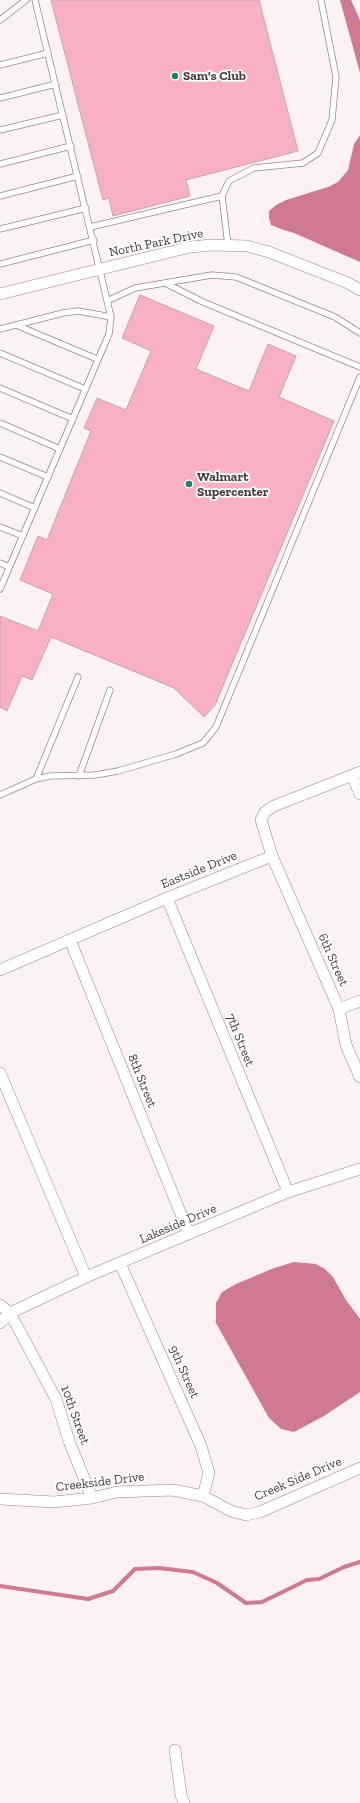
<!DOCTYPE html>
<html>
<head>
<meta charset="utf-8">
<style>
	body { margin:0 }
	canvas { display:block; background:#fcf2f4 }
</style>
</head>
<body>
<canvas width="360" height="1803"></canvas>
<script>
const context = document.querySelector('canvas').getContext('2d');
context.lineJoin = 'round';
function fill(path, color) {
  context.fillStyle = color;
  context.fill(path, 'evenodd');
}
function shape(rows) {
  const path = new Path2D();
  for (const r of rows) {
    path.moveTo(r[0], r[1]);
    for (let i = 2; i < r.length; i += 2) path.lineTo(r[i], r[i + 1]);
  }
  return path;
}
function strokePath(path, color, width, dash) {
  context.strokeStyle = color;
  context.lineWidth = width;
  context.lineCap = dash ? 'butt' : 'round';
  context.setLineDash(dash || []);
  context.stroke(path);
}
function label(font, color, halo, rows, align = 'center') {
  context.font = font + ' "Zilla Slab",serif';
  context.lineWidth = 3.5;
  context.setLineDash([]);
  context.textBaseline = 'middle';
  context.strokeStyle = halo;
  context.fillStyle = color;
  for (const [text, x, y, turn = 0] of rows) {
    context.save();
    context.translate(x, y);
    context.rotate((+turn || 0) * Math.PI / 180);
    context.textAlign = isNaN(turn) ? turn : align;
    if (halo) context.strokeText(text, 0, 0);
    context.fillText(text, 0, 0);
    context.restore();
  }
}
fill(shape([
	[340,0,351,0,360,20,360,73],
	[360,135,360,262,294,233,281,229,271,225,269,218,269,211,276,205,286,200,328,187,338,182,348,170,354,144],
	[294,1262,316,1264,325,1269,333,1277,346,1300,360,1319,360,1392,324,1416,294,1432,281,1429,269,1418,216,1323,216,1303,222,1292,236,1284,274,1268]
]), '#d07a92');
strokePath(shape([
	[0,1586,88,1599,113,1591,135,1569,159,1568,193,1572,217,1583,246,1603,262,1602,307,1580,319,1579,344,1567,360,1562]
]), '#d07a92', 4);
const building = shape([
	[51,0,259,0,298,151,186,180,190,196,113,216,109,198,103,200,51,0],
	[140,295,214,326,196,369,249,391,268,344,296,356,279,397,334,421,215,705,204,717,174,688,51,637,32,680,22,676,7,711,0,707,0,616,38,631,53,594,20,580,38,536,47,540,91,431,84,428,97,398,126,410,151,351,122,338,140,295]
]);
fill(building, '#fab0c3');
strokePath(building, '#bfa7ad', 1);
const lane = shape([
	[0,20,26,0],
	[0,65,48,53],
	[0,98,56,84],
	[0,130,63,115],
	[0,164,71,146],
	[0,196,78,176],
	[90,227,222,196],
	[0,229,86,208],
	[228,245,222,196,229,181,254,168,303,163,318,153,332,120,336,77,321,0],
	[0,264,94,240],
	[167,284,203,302,360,367],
	[107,301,135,288,212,275,236,277,335,317,360,333],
	[16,325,97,359],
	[0,329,63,313,78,311,111,317],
	[0,353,85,389],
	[0,388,73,419],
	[0,423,60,449],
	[0,457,48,477],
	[0,493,35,508],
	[0,527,23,536],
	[0,563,9,567],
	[0,589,109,334,111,317,35,0],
	[79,776,110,690],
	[36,779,78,677],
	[0,795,36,779,50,776,95,775,118,771,176,754,203,743,216,727,360,377]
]);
const street = shape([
	[0,294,190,247,212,245,247,246,269,252,348,283,360,290],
	[360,772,274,806,265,812,261,820,272,856,339,1009,346,1045,360,1077],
	[352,775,360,794],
	[167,898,288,1192],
	[70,940,189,1234],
	[0,970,167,898,272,856],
	[339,1009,360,1001],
	[0,1073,86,1277],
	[120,1263,201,1446,209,1473,203,1496],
	[0,1305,10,1313,56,1399,69,1441,92,1498],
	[0,1323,10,1313,86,1277,288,1192,360,1169],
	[0,1499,54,1502,92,1498,117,1492,173,1490,203,1496,231,1511,246,1515,260,1512,360,1468],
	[175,1750,181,1795,184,1803]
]);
strokePath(lane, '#9a8489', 7);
strokePath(street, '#9a8489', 12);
strokePath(lane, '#fff', 5.5);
strokePath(street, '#fff', 11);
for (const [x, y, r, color] of [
	[175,76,4,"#148462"],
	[189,484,4,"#148462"]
]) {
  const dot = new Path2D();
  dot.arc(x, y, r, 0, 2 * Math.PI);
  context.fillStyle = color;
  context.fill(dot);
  strokePath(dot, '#fff', 1.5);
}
label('bold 13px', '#443a3c', '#fff', [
	["Sam's Club",183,76],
	["Walmart",197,477],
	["Supercenter",197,492]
], 'left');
label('13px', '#443a3c', '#fff', [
	["North Park Drive",156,243,-12],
	["Eastside Drive",199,870,-22],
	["6th Street",333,960,66],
	["7th Street",240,1040,68],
	["8th Street",142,1081,68],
	["Lakeside Drive",178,1224,-23],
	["9th Street",184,1372,66],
	["10th Street",75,1415,70],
	["Creek Side Drive",298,1479,-23],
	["Creekside Drive",100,1482,-7]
]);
</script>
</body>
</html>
